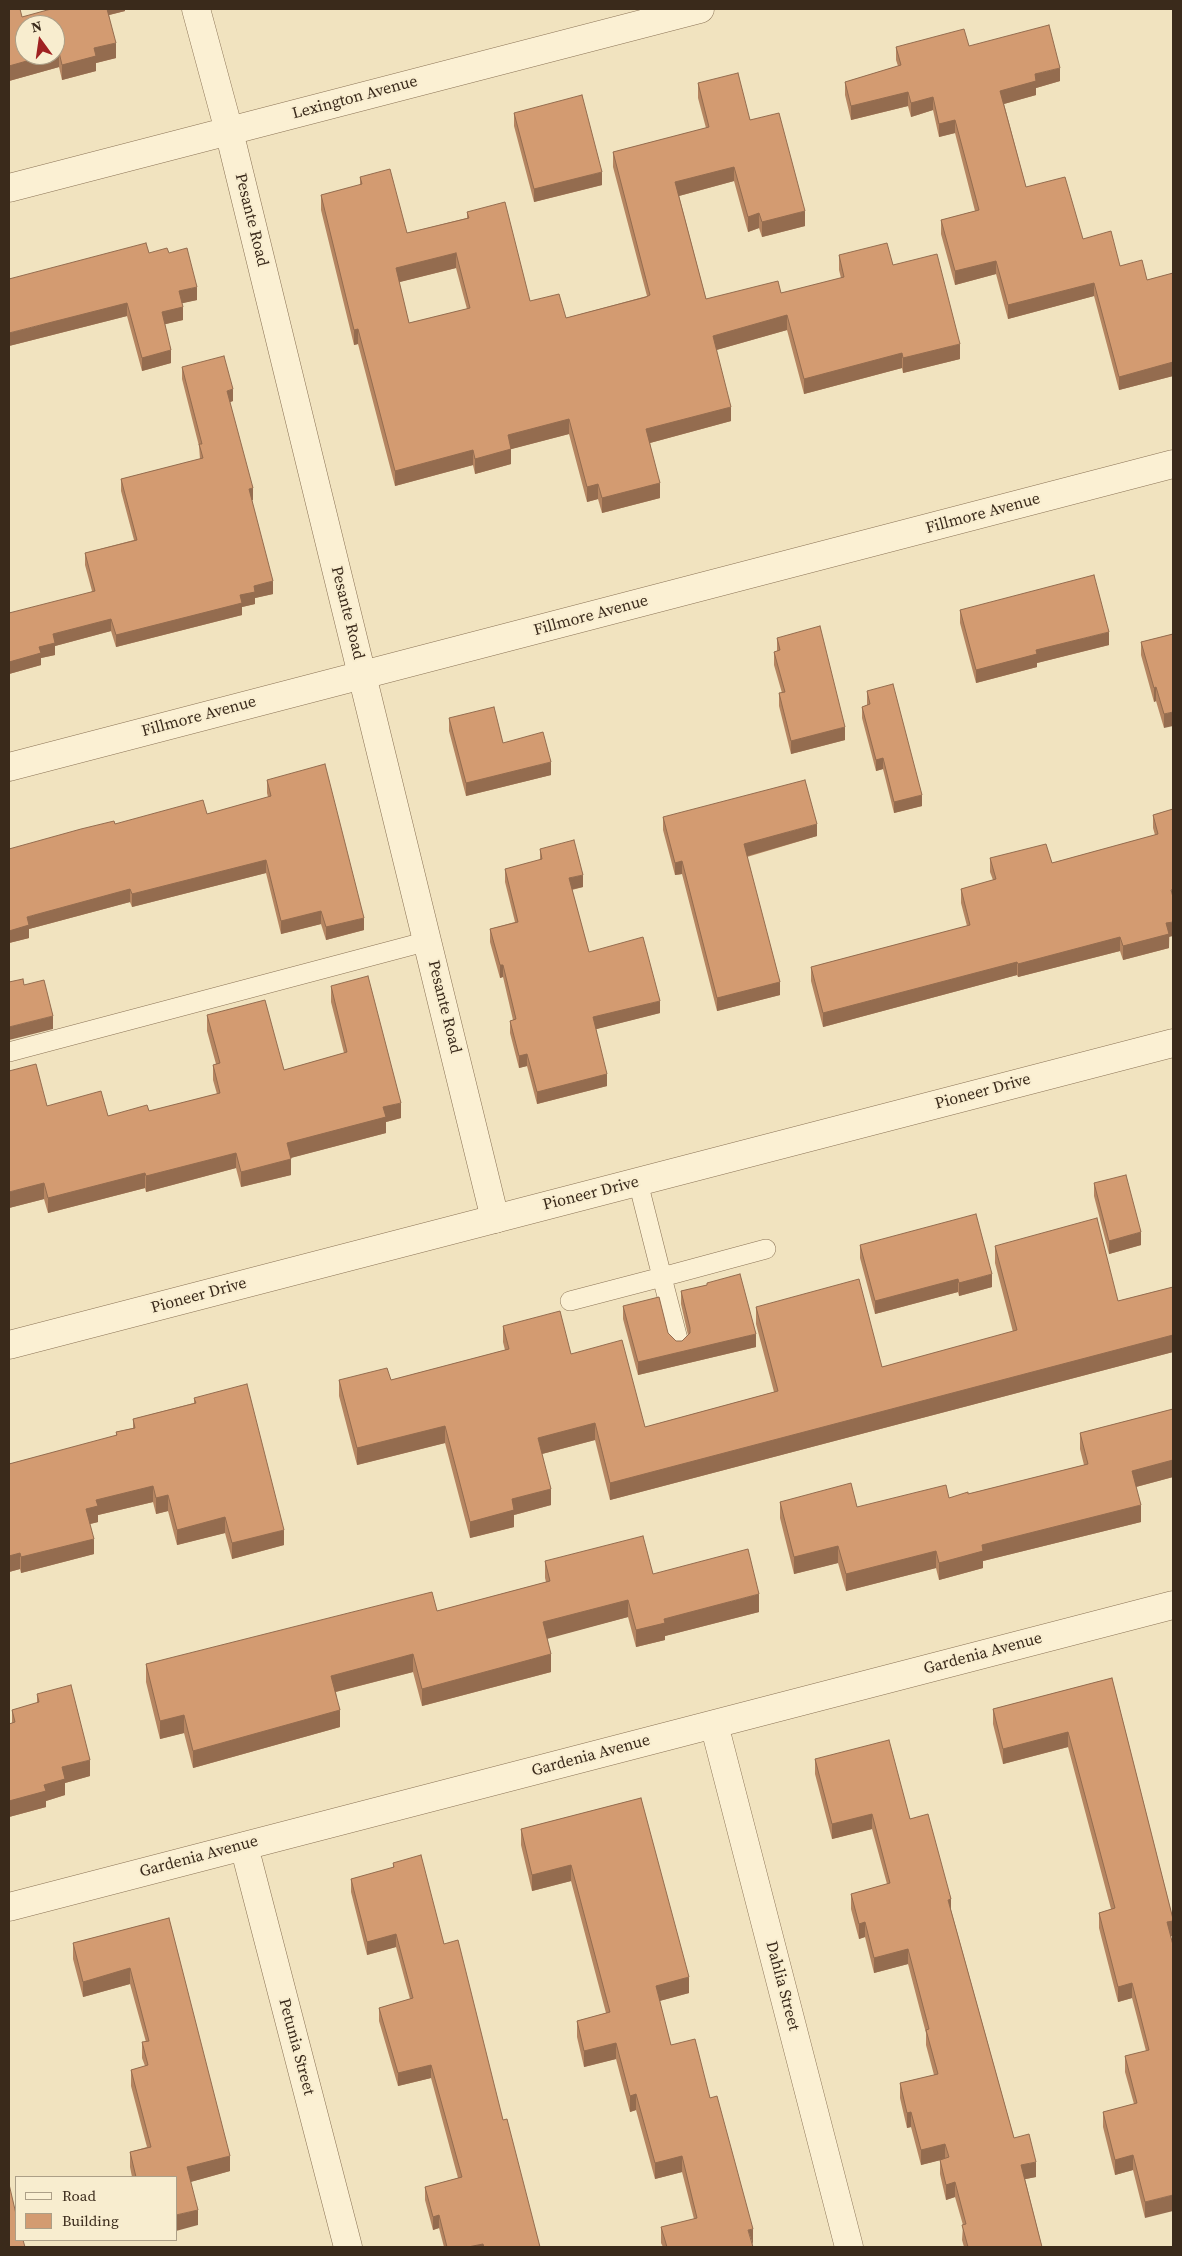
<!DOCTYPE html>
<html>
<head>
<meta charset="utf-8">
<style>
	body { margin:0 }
	#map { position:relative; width:1182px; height:2256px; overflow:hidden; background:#f1e3bf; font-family:"Source Serif 4",serif }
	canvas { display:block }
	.frame { position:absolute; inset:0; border:10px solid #3a2a1b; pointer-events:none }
	.legend { position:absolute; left:15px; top:2176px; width:162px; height:65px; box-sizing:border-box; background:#f8edcf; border:1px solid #ac9f87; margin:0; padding:6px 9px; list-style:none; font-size:15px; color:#3a2a1b }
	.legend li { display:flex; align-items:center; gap:10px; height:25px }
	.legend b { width:25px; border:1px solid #ac9f87 }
	.north { position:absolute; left:15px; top:15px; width:50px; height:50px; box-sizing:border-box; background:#f8edcf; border:1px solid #ac9f87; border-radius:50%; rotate:346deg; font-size:14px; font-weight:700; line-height:20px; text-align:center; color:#3a2a1b }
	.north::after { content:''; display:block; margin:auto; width:18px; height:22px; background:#9f2121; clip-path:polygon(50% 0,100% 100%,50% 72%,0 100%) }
</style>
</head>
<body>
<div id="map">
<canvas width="1182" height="2256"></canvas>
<div class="frame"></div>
<ul class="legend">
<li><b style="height:6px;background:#fbf0d3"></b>Road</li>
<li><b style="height:14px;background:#d39b71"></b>Building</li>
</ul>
<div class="north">N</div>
</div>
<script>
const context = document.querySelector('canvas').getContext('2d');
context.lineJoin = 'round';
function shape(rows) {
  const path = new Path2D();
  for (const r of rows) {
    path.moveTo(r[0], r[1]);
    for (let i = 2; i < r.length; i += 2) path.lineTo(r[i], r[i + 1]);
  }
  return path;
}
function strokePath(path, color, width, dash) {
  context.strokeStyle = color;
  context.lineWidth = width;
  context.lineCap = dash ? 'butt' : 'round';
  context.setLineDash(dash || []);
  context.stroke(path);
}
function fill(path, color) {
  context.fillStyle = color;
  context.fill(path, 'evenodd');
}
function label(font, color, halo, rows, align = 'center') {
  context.font = font + ' "Source Serif 4",serif';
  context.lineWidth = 4;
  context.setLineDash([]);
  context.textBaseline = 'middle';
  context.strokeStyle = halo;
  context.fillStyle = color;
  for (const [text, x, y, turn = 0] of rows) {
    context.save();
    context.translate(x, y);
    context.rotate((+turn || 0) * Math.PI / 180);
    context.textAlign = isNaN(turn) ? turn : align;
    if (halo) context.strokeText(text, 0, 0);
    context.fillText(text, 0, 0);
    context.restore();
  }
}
const service = shape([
	[9,1052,428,941],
	[570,1301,662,1277,638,1182],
	[679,1343,662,1277,766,1249]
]);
const minor = shape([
	[196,9,229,131,495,1219],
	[9,188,700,9],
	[9,767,1173,464],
	[714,1724,849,2247],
	[244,1846,348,2247],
	[9,1907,1173,1605]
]);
const tertiary = shape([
	[9,1345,1173,1043]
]);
strokePath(service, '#8b7356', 20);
strokePath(minor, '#8b7356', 29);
strokePath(tertiary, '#8b7356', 29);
strokePath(service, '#fbf0d3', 19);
strokePath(minor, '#fbf0d3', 28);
strokePath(tertiary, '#fbf0d3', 28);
fill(shape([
	[9,9,22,17,125,9,125,11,109,15,116,58,96,63,96,71,62,80,59,67,9,81],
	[969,46,1060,81,1036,88,1036,95,1004,104,1026,187,1083,239,1120,266,1147,280,1173,273,1173,376,1119,390,1094,296,1008,319,996,274,955,285,941,234,941,220,975,211,955,133,939,137,933,110,911,117,908,106,851,120,845,95,845,82,898,66,896,60,896,47],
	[698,83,750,120,805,226,762,237,759,228,748,232,734,181,679,196,706,299,781,293,841,278,839,270,839,255,893,265,960,359,903,373,902,368,804,394,787,330,716,350,731,421,650,443,660,498,602,513,598,499,587,502,569,434,511,449,511,464,475,474,473,465,395,486,358,344,354,345,321,210,321,195,360,185,360,177,407,233,467,218,467,212,530,301,566,318,647,296,613,167,613,152,706,128,698,98],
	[456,268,467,309,409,323,399,282],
	[514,113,602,185,534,202,514,126],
	[149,253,169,253,197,300,182,303,183,320,165,324,171,363,142,371,127,316,9,346],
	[182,367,233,401,230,402,273,594,255,598,255,604,242,607,242,615,116,647,111,631,55,646,55,655,41,658,41,665,9,674,92,591,85,565,85,553,134,540,121,491,121,479,200,459,199,446,182,379],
	[960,610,1109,645,1037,663,1037,667,976,683,960,623],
	[1173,634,1164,728,1156,701,1154,702,1141,655,1141,642],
	[777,638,845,740,791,754,779,706,779,693,782,693,774,665,774,652,777,651],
	[867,691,922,806,894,813,883,769,876,771,862,718,862,707,867,705],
	[449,718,503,743,551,775,466,796,449,731],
	[267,780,364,930,326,940,321,924,281,934,266,873,132,907,130,902,29,929,29,938,9,943,115,824,207,814,268,797,267,793],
	[1173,809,1169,948,1123,960,1120,951,1018,977,1017,975,823,1027,811,981,811,967,967,926,961,903,961,889,993,880,990,872,990,858,1052,863,1155,835,1153,828,1153,815],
	[663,817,817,836,747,857,780,995,717,1011,682,874,675,875,663,830],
	[540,849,583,887,572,890,589,952,660,1013,596,1029,607,1086,537,1104,527,1066,519,1068,510,1033,510,1021,513,1020,503,977,500,978,490,942,490,929,515,922,505,882,505,869,540,860],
	[331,986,401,1118,386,1122,386,1133,290,1158,291,1175,241,1187,236,1168,146,1192,145,1188,48,1213,44,1199,9,1208,47,1106,108,1116,149,1111,217,1094,213,1080,213,1065,216,1064,207,1031,207,1015,284,1070,344,1053,331,1002],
	[1094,1183,1141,1245,1109,1254,1094,1196],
	[860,1245,992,1287,959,1296,958,1292,875,1314,860,1258],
	[995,1246,1118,1301,1173,1287,1173,1352,610,1500,595,1440,542,1454,551,1505,514,1515,514,1527,470,1538,445,1443,357,1465,339,1396,339,1380,391,1380,505,1350,503,1342,503,1326,571,1354,645,1427,774,1392,756,1324,756,1307,882,1367,1013,1332,995,1263],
	[707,1283,756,1347,638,1375,623,1319,623,1306,668,1333,676,1341,682,1341,688,1335,681,1304,681,1291,707,1285],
	[194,1398,284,1545,232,1559,225,1533,177,1545,168,1511,156,1514,153,1502,98,1515,98,1522,90,1524,94,1554,21,1573,20,1569,9,1572,9,1464,116,1436,116,1432,133,1428,133,1419,194,1403],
	[1173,1409,1173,1477,1136,1487,1141,1522,983,1561,983,1568,939,1580,936,1568,846,1591,838,1563,794,1574,780,1518,780,1502,857,1507,949,1498,968,1494,1084,1465,1080,1449,1080,1433],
	[545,1561,653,1574,759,1612,665,1636,665,1640,636,1647,628,1617,547,1638,551,1672,422,1706,413,1672,336,1692,340,1727,193,1768,184,1733,160,1739,146,1682,146,1664,437,1611,546,1582,545,1578],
	[1112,1678,1173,1919,1173,1936,1171,1936,1145,2218,1133,2170,1115,2175,1103,2127,1103,2112,1134,2104,1125,2072,1125,2056,1146,2051,1132,1998,1118,2002,1099,1928,1099,1913,1111,1909,1068,1747,1003,1764,993,1724,993,1709],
	[37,1694,90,1776,65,1783,65,1795,46,1801,46,1807,9,1817,9,1724,12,1723,12,1710,37,1703],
	[815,1759,910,1819,951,1910,1014,2138,1036,2177,1025,2179,1042,2247,964,2247,962,2240,963,2225,955,2197,946,2200,940,2174,940,2160,921,2165,911,2127,907,2128,900,2098,900,2083,934,2075,926,2045,926,2033,908,1964,874,1973,865,1937,859,1939,851,1909,851,1894,887,1884,872,1829,832,1839,815,1774],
	[641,1798,689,1993,659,2001,671,2045,710,2098,753,2247,663,2247,661,2243,661,2227,694,2219,682,2172,655,2179,636,2110,630,2112,616,2059,584,2067,577,2037,577,2021,606,2013,571,1881,532,1891,521,1845,521,1829],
	[393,1863,444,1944,503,2120,540,2247,444,2247,439,2228,433,2230,425,2200,425,2187,458,2178,431,2078,398,2086,379,2021,379,2008,410,1999,396,1947,367,1955,351,1892,351,1879,393,1868],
	[169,1918,230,2171,190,2182,198,2225,176,2177,132,2177,130,2167,130,2152,147,2147,131,2086,131,2070,145,2066,142,2058,142,2042,146,2042,130,1984,83,1997,73,1959,73,1943]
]), '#b58561');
fill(shape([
	[105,9,125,9,125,11,105,16],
	[116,43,116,58,96,63,96,71,62,80,62,65,94,48],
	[59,52,59,67,9,81,9,66,48,55,55,55,55,53],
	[1060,68,1060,81,1036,88,1036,95,1000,105,1000,91,1035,74],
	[908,92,908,106,851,120,851,106],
	[933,97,933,110,911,117,911,103],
	[955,120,955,133,939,137,939,124],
	[734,167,734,181,675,197,675,182],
	[602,172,602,185,534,202,534,189],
	[805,211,805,226,762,237,762,222],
	[759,213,759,228,748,232,748,217],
	[456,253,456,268,396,283,396,268],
	[996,261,996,274,955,285,955,271],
	[1094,283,1094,296,1008,319,1008,305],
	[197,287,197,300,179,304,179,291],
	[127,303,127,316,9,346,9,333],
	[183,307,183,320,162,325,162,312],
	[787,315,787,330,713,351,713,336],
	[358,329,358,344,354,345,354,330],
	[960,344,960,359,903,373,903,358],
	[171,350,171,363,142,371,142,358],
	[902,353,902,368,804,394,804,379],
	[1173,362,1173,376,1119,390,1119,377],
	[233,389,233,401,227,403,227,391],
	[731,407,731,421,646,444,646,429],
	[569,419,569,434,508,450,508,435],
	[511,449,511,464,475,474,475,459],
	[473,450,473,465,395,486,395,471],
	[660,483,660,498,602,513,602,498],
	[598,484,598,499,587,502,587,487],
	[253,488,253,500,249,501,249,489],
	[273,581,273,594,255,598,255,604,242,607,242,615,116,647,116,635,240,595,254,586],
	[111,619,111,631,55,646,55,655,41,658,41,665,9,674,9,662,39,647,53,634],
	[1109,632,1109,645,1037,663,1037,667,976,683,976,670,1036,650],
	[1156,687,1156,701,1154,702,1154,688],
	[1173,712,1173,726,1164,728,1164,714],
	[845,727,845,740,791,754,791,741],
	[883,758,883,769,876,771,876,760],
	[551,762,551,775,466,796,466,783],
	[922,795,922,806,894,813,894,802],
	[817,824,817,836,744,857,744,844],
	[266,860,266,873,132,907,132,894],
	[682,861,682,874,675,875,675,863],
	[583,875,583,887,569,890,569,878],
	[130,889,130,902,29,929,29,938,9,943,9,931,27,917],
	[321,911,321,924,281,934,281,921],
	[364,918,364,930,326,940,326,927],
	[1173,922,1173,936,1169,937,1169,948,1123,960,1123,946,1166,923],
	[1120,937,1120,951,1018,977,1018,964],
	[1017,962,1017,975,823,1027,823,1013],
	[500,965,503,965,503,977,500,978],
	[780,982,780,995,717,1011,717,998],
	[660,1001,660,1013,593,1030,593,1017],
	[53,1016,53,1029,9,1040,9,1027],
	[527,1054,527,1066,519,1068,519,1056],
	[607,1074,607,1086,537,1104,537,1092],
	[401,1103,401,1118,386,1122,386,1133,287,1159,287,1143,383,1107],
	[236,1153,236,1168,146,1192,146,1176],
	[291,1159,291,1175,241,1187,241,1172],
	[145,1173,145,1188,48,1213,48,1198],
	[44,1183,44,1199,9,1208,9,1192],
	[1141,1232,1141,1245,1109,1254,1109,1241],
	[992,1274,992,1287,959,1296,959,1283],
	[958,1279,958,1292,875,1314,875,1301],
	[756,1334,756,1347,638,1375,638,1362],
	[1173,1335,1173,1352,610,1500,610,1483],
	[595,1423,595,1440,538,1455,538,1438],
	[445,1426,445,1443,357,1465,357,1448],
	[1173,1460,1173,1477,1132,1488,1132,1471],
	[153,1486,153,1502,98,1515,98,1522,86,1525,86,1509,96,1500],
	[551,1489,551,1505,514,1515,514,1527,470,1538,470,1522,512,1499],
	[168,1495,168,1511,156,1514,156,1498],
	[1141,1505,1141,1522,983,1561,983,1568,939,1580,939,1563,982,1545],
	[225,1517,225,1533,177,1545,177,1530],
	[284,1530,284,1545,232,1559,232,1543],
	[94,1539,94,1554,21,1573,21,1557],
	[838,1546,838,1563,794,1574,794,1557],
	[936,1551,936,1568,846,1591,846,1574],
	[20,1553,20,1569,9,1572,9,1556],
	[759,1594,759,1612,665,1636,665,1640,636,1647,636,1630,664,1619],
	[628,1600,628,1617,543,1640,543,1622],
	[413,1654,413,1672,331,1693,331,1676],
	[551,1654,551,1672,422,1706,422,1689],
	[340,1710,340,1727,193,1768,193,1751],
	[184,1715,184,1733,160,1739,160,1721],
	[1068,1732,1068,1747,1003,1764,1003,1749],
	[90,1760,90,1776,65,1783,65,1795,46,1801,46,1807,9,1817,9,1801,44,1785,62,1767],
	[872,1814,872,1829,832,1839,832,1824],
	[571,1865,571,1881,532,1891,532,1875],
	[951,1899,951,1914,948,1900],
	[1173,1921,1173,1936,1167,1937,1167,1922],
	[865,1922,865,1937,859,1939,859,1924],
	[396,1934,396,1947,367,1955,367,1942],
	[908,1949,908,1964,874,1973,874,1958],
	[130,1968,130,1984,83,1997,83,1982],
	[689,1977,689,1993,656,2002,656,1986],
	[1132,1983,1132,1998,1118,2002,1118,1987],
	[616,2043,616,2059,584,2067,584,2051],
	[431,2065,431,2078,398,2086,398,2073],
	[636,2094,636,2110,630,2112,630,2096],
	[911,2112,911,2127,907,2128,907,2113],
	[945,2144,945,2159,921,2165,921,2150],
	[1133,2155,1133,2170,1115,2175,1115,2160],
	[230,2156,230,2171,187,2183,187,2167],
	[682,2156,682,2172,655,2179,655,2163],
	[1036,2162,1036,2177,1021,2180,1021,2165],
	[955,2182,955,2197,946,2200,946,2185],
	[1173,2195,1173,2211,1145,2218,1145,2202],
	[198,2210,198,2225,176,2231,176,2215],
	[439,2215,439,2228,433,2230,433,2217],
	[753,2229,753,2245,748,2230],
	[483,2244,483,2247,468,2247]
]), '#946c4f');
const building = shape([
	[9,9,20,9,22,17,51,9,107,9,116,43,94,48,96,56,62,65,59,52,55,53,55,25,25,25,25,55,48,55,9,66,9,9],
	[1049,25,1060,68,1035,74,1036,81,1000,91,1026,187,1065,177,1083,239,1111,231,1120,266,1142,260,1147,280,1173,273,1173,362,1119,377,1094,283,1008,305,996,261,955,271,941,220,979,210,955,120,939,124,933,97,911,103,908,92,851,106,845,82,901,65,896,47,964,29,969,46,1049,25],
	[738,73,750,120,779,113,805,211,762,222,759,213,748,217,734,167,675,182,706,299,778,281,781,293,844,277,839,255,887,243,893,265,937,254,960,344,903,358,902,353,804,379,787,315,713,336,731,407,646,429,660,483,602,498,598,484,587,487,569,419,508,435,511,449,475,459,473,450,395,471,358,329,354,330,321,195,362,184,360,177,390,169,407,233,469,218,467,212,505,202,530,301,559,294,566,318,646,297,650,295,613,152,709,127,698,83,738,73],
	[456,253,470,308,409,323,396,268,456,253],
	[582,95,602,172,534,189,514,113,582,95],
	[146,243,149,253,167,248,169,253,187,248,197,287,179,291,183,307,162,312,171,350,142,358,127,303,9,333,9,279,146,243],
	[224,356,233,389,227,391,253,488,249,489,273,581,254,586,255,592,240,595,242,603,116,635,111,619,53,634,55,643,39,647,41,653,9,662,9,613,95,591,85,553,137,540,121,479,203,458,199,444,202,444,182,367,224,356],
	[1094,575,1109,632,1036,650,1037,654,976,670,960,610,1094,575],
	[820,626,845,727,791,741,779,693,785,692,774,652,780,650,777,638,820,626],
	[1173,634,1173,712,1164,714,1156,687,1154,688,1141,642,1173,634],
	[893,684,922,795,894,802,883,758,876,760,862,707,870,704,867,691,893,684],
	[494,707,503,743,543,732,551,762,466,783,449,718,494,707],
	[325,764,364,918,326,927,321,911,281,921,266,860,132,894,130,889,27,917,29,925,9,931,9,849,81,829,114,821,115,824,203,800,207,814,271,796,267,780,325,764],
	[805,780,817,824,744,844,780,982,717,998,682,861,675,863,663,817,805,780],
	[1173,809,1173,890,1171,890,1173,897,1173,922,1166,923,1169,934,1123,946,1120,937,1018,964,1017,962,823,1013,811,967,970,925,961,889,996,879,990,858,1046,844,1052,863,1158,834,1153,815,1173,809],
	[574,840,583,875,569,878,589,952,643,937,660,1001,593,1017,607,1074,537,1092,527,1054,519,1056,510,1021,516,1019,503,965,500,965,490,929,518,922,505,869,542,859,540,849,574,840],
	[368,976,401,1103,383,1107,386,1117,287,1143,291,1159,241,1172,236,1153,146,1176,145,1173,48,1198,44,1183,9,1192,9,1071,36,1064,47,1106,101,1091,108,1116,147,1105,149,1111,220,1093,213,1065,220,1063,207,1015,265,1000,284,1070,347,1052,331,986,368,976],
	[23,979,24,985,44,980,53,1016,9,1027,9,982,23,979],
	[1126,1175,1141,1232,1109,1241,1094,1183,1126,1175],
	[976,1214,992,1274,959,1283,958,1279,875,1301,860,1245,976,1214],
	[1097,1218,1118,1301,1173,1287,1173,1335,610,1483,595,1423,538,1438,551,1489,512,1499,514,1510,470,1522,445,1426,357,1448,339,1380,387,1368,391,1380,509,1349,503,1326,560,1311,571,1354,622,1340,645,1427,778,1391,756,1307,859,1279,882,1367,1017,1330,995,1246,1097,1218],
	[740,1274,756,1334,638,1362,623,1306,659,1297,668,1333,676,1341,682,1341,690,1333,690,1328,681,1291,707,1285,707,1283,740,1274],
	[247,1384,284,1530,232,1543,225,1517,177,1530,168,1495,156,1498,153,1486,96,1500,98,1506,86,1509,94,1539,21,1557,20,1553,9,1556,9,1464,117,1435,116,1432,135,1428,133,1419,196,1403,194,1398,247,1384],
	[1173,1409,1173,1460,1132,1471,1141,1505,982,1545,983,1551,939,1563,936,1551,846,1574,838,1546,794,1557,780,1502,851,1483,857,1507,946,1485,949,1498,968,1492,968,1494,1088,1464,1080,1433,1173,1409],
	[643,1536,653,1574,748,1549,759,1594,664,1619,665,1623,636,1630,628,1600,543,1622,551,1654,422,1689,413,1654,331,1676,340,1710,193,1751,184,1715,160,1721,146,1664,432,1592,437,1611,550,1581,545,1561,643,1536],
	[1112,1678,1173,1919,1173,1921,1167,1922,1173,1945,1173,2195,1145,2202,1133,2155,1115,2160,1103,2112,1137,2103,1125,2056,1149,2050,1132,1983,1118,1987,1099,1913,1115,1908,1068,1732,1003,1749,993,1709,1112,1678],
	[71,1685,90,1760,62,1767,65,1779,44,1785,46,1791,9,1801,9,1724,15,1722,12,1710,39,1702,37,1694,71,1685],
	[889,1740,910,1819,928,1814,951,1899,948,1900,1014,2138,1029,2134,1036,2162,1021,2165,1042,2247,968,2247,962,2225,966,2224,955,2182,946,2185,940,2160,949,2157,945,2144,921,2150,911,2112,907,2113,900,2083,938,2074,926,2030,929,2029,908,1949,874,1958,865,1922,859,1924,851,1894,890,1883,872,1814,832,1824,815,1759,889,1740],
	[641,1798,689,1977,656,1986,671,2045,695,2039,710,2098,717,2096,753,2229,748,2230,753,2247,667,2247,661,2227,697,2218,682,2156,655,2163,636,2094,630,2096,616,2043,584,2051,577,2021,610,2012,571,1865,532,1875,521,1829,641,1798],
	[421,1855,444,1944,458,1940,503,2120,507,2119,540,2247,484,2247,483,2244,468,2247,447,2247,439,2215,433,2217,425,2187,462,2177,431,2065,398,2073,379,2008,413,1998,396,1934,367,1942,351,1879,394,1867,393,1863,421,1855],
	[169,1918,230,2156,187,2167,198,2210,176,2215,176,2177,136,2177,130,2152,151,2147,131,2070,148,2065,142,2042,149,2041,130,1968,83,1982,73,1943,169,1918],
	[9,2184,16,2214,16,2240,23,2240,25,2247,9,2247,9,2184]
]);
fill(building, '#d39b71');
strokePath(building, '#946c4f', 1);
label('16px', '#3a2a1b', '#f8edcf', [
	["Lexington Avenue",355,98,-15],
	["Pesante Road",251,220,76],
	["Fillmore Avenue",983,514,-15],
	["Pesante Road",347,613,76],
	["Fillmore Avenue",591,616,-15],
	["Fillmore Avenue",199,717,-15],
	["Pesante Road",444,1007,76],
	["Pioneer Drive",983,1092,-15],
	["Pioneer Drive",591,1194,-14],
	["Pioneer Drive",199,1296,-15],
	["Gardenia Avenue",983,1654,-15],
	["Gardenia Avenue",591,1756,-15],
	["Gardenia Avenue",199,1857,-15],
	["Dahlia Street",782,1986,75],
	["Petunia Street",296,2047,75]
]);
</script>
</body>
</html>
